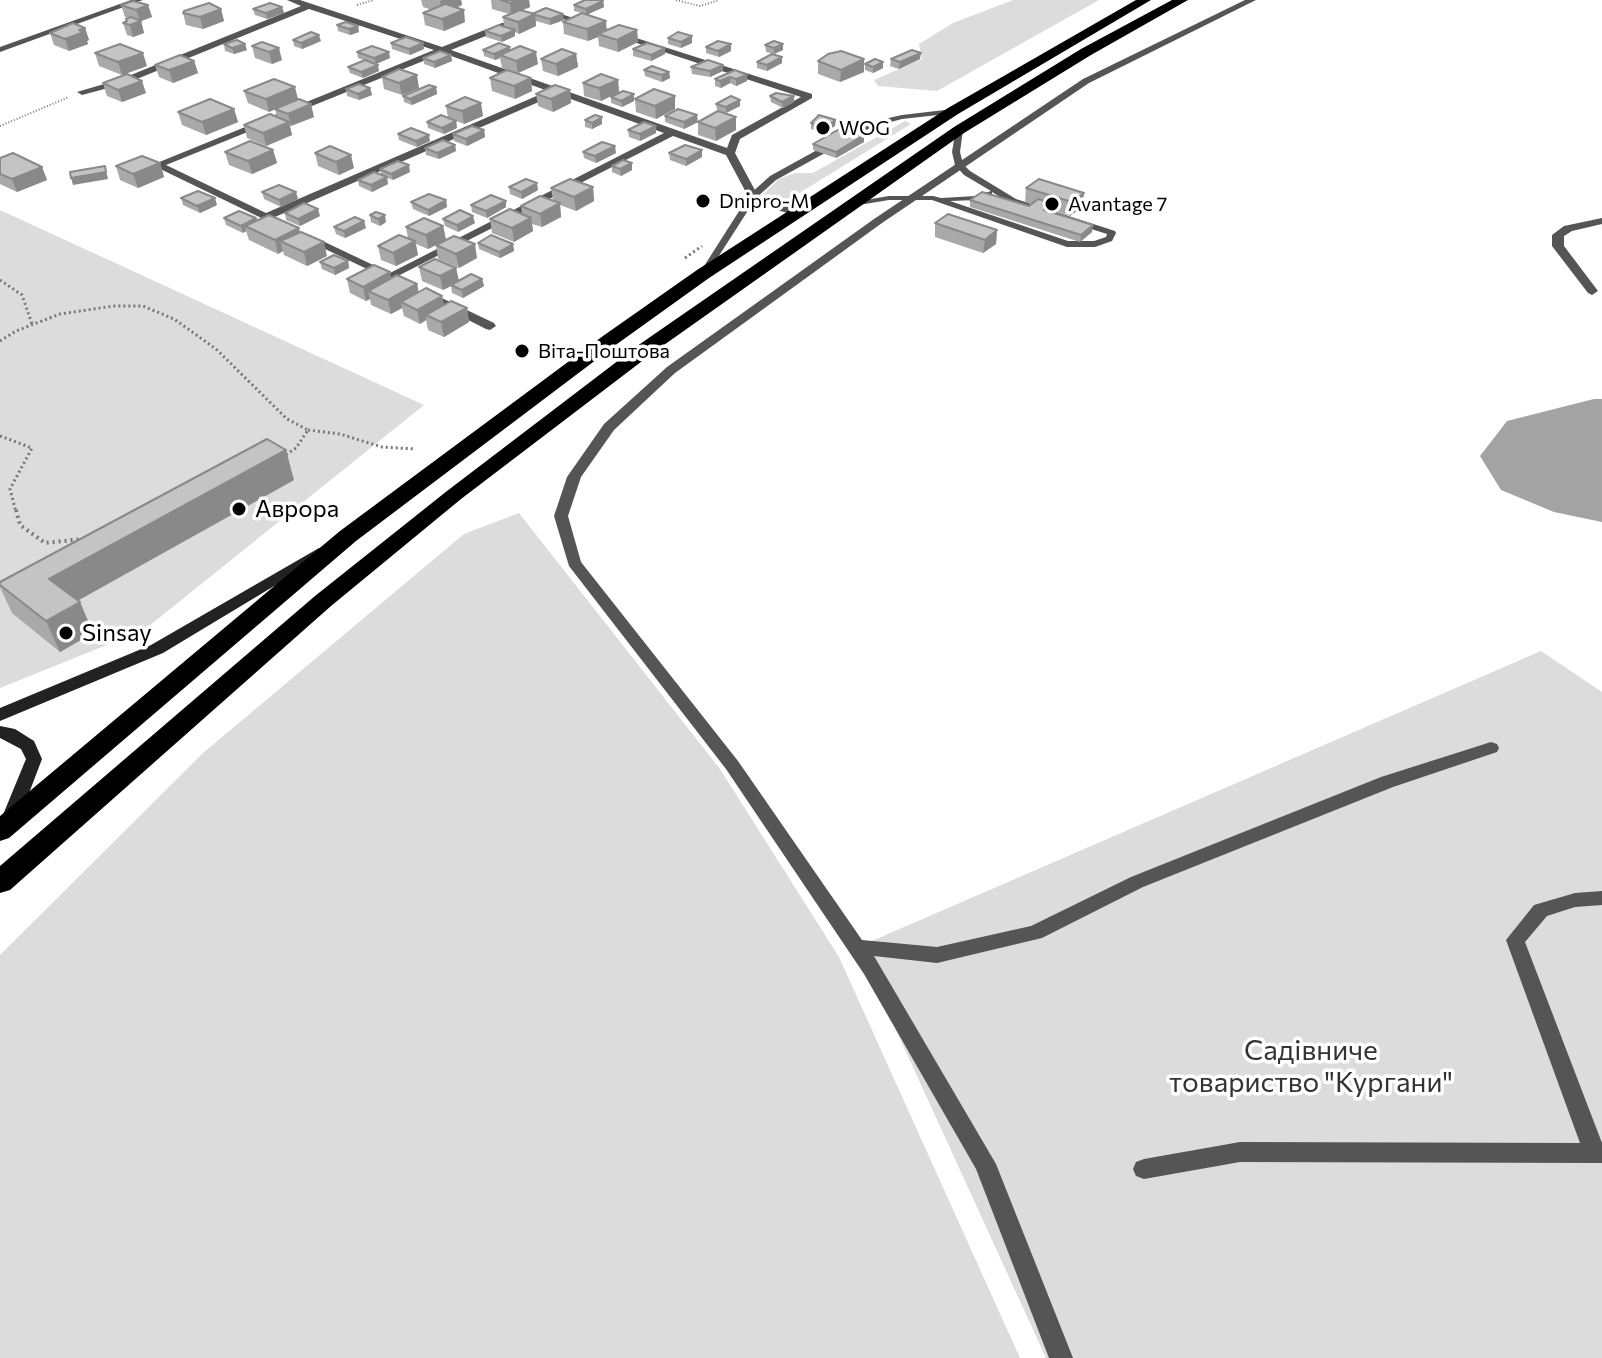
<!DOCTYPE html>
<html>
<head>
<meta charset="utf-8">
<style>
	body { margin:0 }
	canvas { display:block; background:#fff }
</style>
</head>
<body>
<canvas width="1602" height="1358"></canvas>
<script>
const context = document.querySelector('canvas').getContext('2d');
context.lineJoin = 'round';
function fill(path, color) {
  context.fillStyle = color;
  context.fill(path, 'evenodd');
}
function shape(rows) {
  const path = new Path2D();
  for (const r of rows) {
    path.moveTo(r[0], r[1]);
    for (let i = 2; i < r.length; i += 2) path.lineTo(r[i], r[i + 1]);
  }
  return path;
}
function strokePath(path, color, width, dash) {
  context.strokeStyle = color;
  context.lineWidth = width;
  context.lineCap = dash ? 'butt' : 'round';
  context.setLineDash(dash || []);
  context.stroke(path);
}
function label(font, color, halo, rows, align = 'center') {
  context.font = font + ' Commissioner,sans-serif';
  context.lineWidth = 7;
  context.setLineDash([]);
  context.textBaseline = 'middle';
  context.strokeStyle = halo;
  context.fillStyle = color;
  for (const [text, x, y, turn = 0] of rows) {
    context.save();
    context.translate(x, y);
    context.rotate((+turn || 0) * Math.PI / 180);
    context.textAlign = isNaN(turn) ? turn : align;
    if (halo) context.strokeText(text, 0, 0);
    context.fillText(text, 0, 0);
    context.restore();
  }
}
fill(shape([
	[1013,0,1099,0,937,91,878,86,874,80,922,59,919,44,953,23],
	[905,121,911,124,793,197,775,202,760,197,779,179,795,173,813,173],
	[0,210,424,405,144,630,0,688],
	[519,513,720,769,839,957,1020,1358,0,1358,0,955,203,753,464,534],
	[1541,651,1602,692,1602,1358,1046,1358,858,947]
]), '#dcdcdc');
fill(shape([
	[1594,399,1602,399,1602,522,1554,512,1501,490,1480,456,1507,421]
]), '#a3a3a3');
strokePath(shape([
	[676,0,700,6,719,0],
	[357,5,374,0],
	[0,126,69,97]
]), '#777', 2, [1, 2]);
strokePath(shape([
	[685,258,702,246],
	[0,280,22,295,32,324],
	[0,341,16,331,60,314,113,306,143,306,174,319,216,349,287,419,308,430,296,448,284,456],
	[308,430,340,434,382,447,415,449],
	[0,436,32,448,10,489,16,512]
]), '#777', 3, [2, 3]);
strokePath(shape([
	[16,510,20,525,45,543,83,539]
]), '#777', 4, [2, 4]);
fill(shape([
	[953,109,956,109,956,113,902,119,872,127,776,180,756,198,706,276,699,274,750,194,770,176,866,123,902,115,953,109],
	[956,128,963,130,960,152,963,164,970,171,1016,199,1115,231,1116,233,1112,241,1095,247,1067,247,932,200,889,200,847,207,847,203,889,196,933,196,941,198,976,196,991,191,964,175,955,165,952,152,956,128],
	[992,192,1010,203,1107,234,1106,237,1094,241,1068,241,950,201,977,200,992,195,992,192]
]), '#555');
fill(shape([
	[131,0,143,0,0,52,0,47,131,0],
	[287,0,300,0,442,47,502,23,508,23,508,27,451,50,727,148,732,135,801,97,542,12,542,8,812,94,812,98,740,139,735,153,757,194,800,212,791,214,763,206,749,198,726,155,673,136,390,280,300,237,310,235,390,273,664,133,557,94,275,217,288,225,282,228,152,165,434,50,309,9,127,83,82,95,77,92,121,79,301,6,287,0],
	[443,53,548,91,266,213,166,165,443,53],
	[1245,0,1256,0,1089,83,882,223,675,373,614,430,581,477,568,516,581,562,738,761,862,940,937,947,1031,926,1131,877,1381,777,1491,742,1497,744,1499,748,1497,752,1393,787,1143,887,1042,938,937,963,874,956,996,1164,1073,1358,1049,1358,976,1169,864,974,726,769,569,566,554,516,567,477,604,424,667,367,874,219,1083,79,1245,0],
	[1602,218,1602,224,1572,231,1564,236,1564,246,1598,291,1592,295,1588,293,1552,246,1552,235,1564,226,1602,218],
	[425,290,494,323,496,326,490,330,486,329,421,296,421,292,425,290],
	[1602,891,1602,905,1575,907,1547,916,1525,942,1602,1143,1602,1163,1240,1162,1144,1179,1136,1176,1133,1169,1136,1162,1144,1159,1240,1142,1580,1143,1506,940,1534,905,1575,893,1602,891]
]), '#555');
fill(shape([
	[319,548,326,553,324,556,163,653,0,721,0,708,151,645,319,548],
	[0,726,15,729,34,741,42,759,18,822,15,827,9,829,3,827,0,822,26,759,21,749,0,738,0,726]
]), '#222');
fill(shape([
	[1136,0,1151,0,958,114,709,278,617,344,356,541,9,838,0,841,0,816,340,531,603,336,697,270,948,108,1136,0],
	[1172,0,1188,0,1091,55,964,133,654,352,461,499,331,606,10,890,0,893,0,866,315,596,447,491,640,344,954,127,1081,49,1172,0]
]), '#000');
fill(shape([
	[421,0,461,0,462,5,456,8,465,22,444,31,425,25,423,13,432,10,423,7],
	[491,0,529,0,530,7,522,10,533,14,564,20,550,25,536,21,536,26,519,34,515,32,515,36,502,42,486,37,485,31,504,27,503,17,509,14,492,9],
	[603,1,604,7,586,15,607,30,637,30,638,42,618,52,599,46,598,37,588,41,564,34,563,22,582,13,574,11,574,5],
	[121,5,148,5,152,17,141,21,144,33,133,37,127,35,123,23,126,22,126,19,129,18,125,17],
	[282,7,284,13,267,19,255,15,253,9],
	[221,9,224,21,203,29,186,25,183,13],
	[337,25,359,32,350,35,338,31],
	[85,28,89,40,87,41,88,44,69,51,54,45,50,33],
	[692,36,692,43,681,48,668,44,668,38],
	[293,40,321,41,302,49,294,46],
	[262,42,282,60,272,64,255,58,252,46],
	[391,43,423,43,424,49,410,55,392,49],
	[224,44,247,50,234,54,225,51],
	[783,44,783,50,774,54,766,52,765,45],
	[510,47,510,51,538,64,518,73,502,68,500,58,495,60,484,56,483,50],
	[706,47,731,51,719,57,706,53],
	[665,48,665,54,651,61,633,56,633,49],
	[357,52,390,58,376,64,358,58],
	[95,53,147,66,122,75,99,66],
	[576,54,578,67,558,76,543,71,541,59],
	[451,55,452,61,435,68,424,64,423,58],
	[864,59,864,72,840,82,818,74,818,61],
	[891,59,920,59,899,69,890,66],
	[194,61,198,73,173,83,159,77,155,65],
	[757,62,782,63,767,71,757,68],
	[883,62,883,68,873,73,865,70,865,64],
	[723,65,723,71,710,77,692,74,691,67],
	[348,67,379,71,363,78,350,73],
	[644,70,669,72,670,78,662,82,645,76],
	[747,75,747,81,736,86,730,83,721,88,715,86,715,79],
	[382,77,419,88,402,95,384,89],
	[490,78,531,78,532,91,515,99,492,91],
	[618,80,619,92,601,101,584,96,583,83],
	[103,83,146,93,122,102,107,96],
	[436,87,437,94,412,105,404,102,403,96],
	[370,88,372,95,359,100,347,96,346,89],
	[570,90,571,103,553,112,538,106,536,94],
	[244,91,298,99,314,117,290,126,292,135,266,146,247,138,244,125,277,117,275,109,269,112,248,103],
	[770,96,794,96,794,102,783,108,771,102],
	[611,97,634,101,622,107,611,103],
	[635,99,675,109,656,119,636,112],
	[740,100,740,106,726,113,717,110,716,104],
	[446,106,483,116,464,124,456,121,457,128,444,134,428,128,427,122,448,118],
	[234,109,238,122,206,135,182,125,178,112],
	[665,116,698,122,684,129,665,122],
	[736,117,736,130,716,141,698,135,698,122],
	[585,120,602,124,592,129,585,127],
	[811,123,835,126,824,133,811,129],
	[656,126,656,133,640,141,629,137,628,130],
	[484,130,485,137,467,146,454,141,453,134],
	[398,134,430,141,417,147,399,140],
	[864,142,836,158,813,150,813,144],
	[455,145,456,151,439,159,426,155,425,148],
	[273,150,277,163,252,174,229,165,225,152],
	[583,152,616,153,596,163,584,158],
	[315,153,354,168,339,175,318,166],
	[669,153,702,157,686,166,670,160],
	[0,158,42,167,47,180,17,192,0,184],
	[160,163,164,177,138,188,120,180,116,166],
	[612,166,632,170,621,176,612,172],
	[380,169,410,172,393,180,387,178,388,184,372,192,359,186,358,180,381,175],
	[509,187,538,190,522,199,510,194],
	[593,187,594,201,576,211,560,205,561,217,542,227,532,224,533,231,514,242,492,233,490,219,522,214,521,206,553,200,551,188],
	[1026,188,1084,193,1082,207,1070,216,1051,210,1050,212,1092,232,1080,242,970,207,970,200,1029,206,1032,204,1025,202],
	[262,192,298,199,281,207,264,199],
	[181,198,217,205,200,213,183,205],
	[446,200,447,207,429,216,413,209,411,202],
	[506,201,506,207,487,218,472,212,471,205],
	[285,213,320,216,300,226,286,220],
	[948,214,997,230,996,244,983,253,935,237,935,223],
	[370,215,386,222,380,226,371,222],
	[224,218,256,218,257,221,299,228,299,232,327,256,307,266,284,255,283,251,278,254,249,240,246,231,243,233,226,225],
	[443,219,475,223,458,232,445,226],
	[443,226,446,240,428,249,416,244,418,255,396,266,381,260,378,246,408,238,406,227],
	[334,227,366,228,345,238,336,234],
	[478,243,513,244,514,251,500,258,479,249],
	[436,245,477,258,459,268,438,259],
	[348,261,349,268,335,275,322,269,320,262],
	[419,267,456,268,459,281,482,279,484,286,463,298,452,293,451,286,443,290,422,281],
	[392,278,417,284,418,293,442,296,444,305,467,308,469,322,444,337,428,330,426,320,420,324,404,316,402,308,391,314,371,305,370,299,366,301,350,293,347,279],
	[294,480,77,600,80,602,93,633,60,652,12,613,0,587,0,582]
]), '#a9a9a9');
fill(shape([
	[443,0,461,0,462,5,442,13,440,1],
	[516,0,529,0,530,7,511,15,510,3],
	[603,1,604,7,586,15,586,9],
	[148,5,152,17,141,21,144,33,133,37,130,25,140,21,136,10],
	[282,7,284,13,267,19,266,13],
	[221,9,224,21,203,29,200,17],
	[464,10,465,22,444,31,442,19],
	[535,14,536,26,519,34,518,22],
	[563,14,564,20,550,25,550,19],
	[606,21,607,33,598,34,598,37,588,41,587,29],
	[358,26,359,32,350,35,349,29],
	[85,28,89,40,87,41,88,44,69,51,65,39,79,30],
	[515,30,515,36,502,42,501,36],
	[637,30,638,42,618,52,617,40],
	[319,35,321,41,302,49,301,43],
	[692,36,692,43,681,48,681,42],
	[423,43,424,49,410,55,409,49],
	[245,44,247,50,234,54,232,48],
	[731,44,731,51,719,57,718,51],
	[783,44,783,50,774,54,774,48],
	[510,47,511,53,500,55,500,58,495,60,494,54],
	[279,48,282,60,272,64,269,52],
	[665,48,665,54,651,61,651,55],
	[389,52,390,58,376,64,374,58],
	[536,52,538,64,518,73,516,61],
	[143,53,147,66,122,75,118,62],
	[921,53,920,59,899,69,900,62],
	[576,54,578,67,558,76,556,64],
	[451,55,452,61,435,68,434,62],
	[782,57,782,63,767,71,767,65],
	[864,59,864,72,840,82,841,70],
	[194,61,198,73,173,83,169,70],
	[883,62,883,68,873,73,873,67],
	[378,65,379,71,363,78,361,72],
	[723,65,723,71,710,77,710,71],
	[669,72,670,78,662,82,662,75],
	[417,75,419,88,402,95,399,83],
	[747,75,747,81,736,86,736,79],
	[730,77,730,83,721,88,720,81],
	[531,78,532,91,515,99,514,86],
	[618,80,619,92,601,101,599,88],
	[142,81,146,93,122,102,118,90],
	[295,87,298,99,269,112,266,99],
	[436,87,437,94,412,105,410,99],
	[370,88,372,95,359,100,358,94],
	[570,90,571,103,553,112,551,99],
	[634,94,634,101,622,107,621,101],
	[675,96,675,109,656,119,655,106],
	[794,96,794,102,783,108,782,102],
	[740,100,740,106,726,113,726,107],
	[481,103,483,116,464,124,462,111],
	[311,104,314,117,291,126,288,114],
	[234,109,238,122,206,135,202,122],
	[697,115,698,122,684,129,684,122],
	[602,117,602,124,592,129,592,123],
	[736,117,736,130,716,141,715,128],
	[836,120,835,126,824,133,824,127],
	[456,121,457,128,444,134,442,128],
	[289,122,292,135,266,146,263,133],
	[656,126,656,133,640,141,640,134],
	[484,130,485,137,467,146,466,139],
	[429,135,430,141,417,147,416,141],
	[864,135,864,142,836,158,836,152],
	[455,145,456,151,439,159,437,153],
	[615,146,616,153,596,163,595,156],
	[273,150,277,163,252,174,248,161],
	[702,150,702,157,686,166,686,159],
	[351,155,354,168,339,175,336,162],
	[160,163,164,177,138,188,133,174],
	[632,163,632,170,621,176,620,169],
	[409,165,410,172,393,180,391,174],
	[105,166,108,179,73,185,71,178],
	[42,167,47,180,17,192,12,179],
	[387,177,388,184,372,192,371,185],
	[537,183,538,190,522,199,521,192],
	[593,187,594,201,576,211,574,197],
	[296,192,298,199,281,207,279,200],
	[1084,193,1082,207,1070,216,1072,202],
	[215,198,217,205,200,213,197,206],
	[446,200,447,207,429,216,428,210],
	[506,201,506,207,487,218,486,211],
	[560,203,561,217,542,227,540,214],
	[1052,203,1051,210,1043,217,1044,210],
	[318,209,320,216,300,226,298,219],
	[385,215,386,222,380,226,378,219],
	[473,216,475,223,458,232,457,225],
	[256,218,258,225,245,226,246,231,243,233,241,226],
	[531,218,533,231,514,242,512,228],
	[364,221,366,228,345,238,344,231],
	[1093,225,1092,232,1080,242,1081,235],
	[443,226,446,240,428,249,426,235],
	[299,228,302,242,280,241,283,251,278,254,275,240],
	[997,230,996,244,983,253,985,240],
	[415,241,418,255,396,266,393,253],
	[324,242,327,256,307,266,304,252],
	[475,244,477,258,459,268,456,254],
	[513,244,514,251,500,258,499,252],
	[348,261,349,268,335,275,334,268],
	[456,268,459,282,443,290,440,276],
	[390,272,393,286,368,291,370,299,366,301,363,287],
	[482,279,484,286,463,298,462,290],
	[417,284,420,298,401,302,402,308,391,314,388,300],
	[442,296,445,310,426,315,426,320,420,324,417,310],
	[467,308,469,322,444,337,441,322],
	[286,450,294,480,63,609,49,579],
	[80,602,93,633,60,652,46,621]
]), '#898989');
const building = shape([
	[501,0,516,0,510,3,501,0],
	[585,0,600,0,603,1,586,9,574,5,585,0],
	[133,1,148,5,136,10,121,5,133,1],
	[209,3,221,9,200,17,183,13,184,11,209,3],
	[270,3,282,7,266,13,253,9,270,3],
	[445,4,464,10,442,19,423,13,445,4],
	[546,8,563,14,550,19,532,14,546,8],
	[520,10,535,14,518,22,503,17,520,10],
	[582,13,606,21,587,29,563,22,582,13],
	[131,17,141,21,130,25,123,23,127,21,126,19,131,17],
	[346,22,358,26,349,29,337,25,346,22],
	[73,23,85,28,79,30,84,32,65,39,50,33,73,23],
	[499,25,515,30,501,36,485,31,499,25],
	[619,25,637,30,617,40,598,34,619,25],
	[311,32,319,35,301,43,293,40,311,32],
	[678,32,692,36,681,42,668,38,678,32],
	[406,37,423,43,409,49,391,43,406,37],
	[237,40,245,44,232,48,224,44,237,40],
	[718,41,731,44,718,51,706,47,718,41],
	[774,41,783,44,774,48,765,45,774,41],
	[262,42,279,48,269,52,252,46,262,42],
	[499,43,510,47,494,54,483,50,499,43],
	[647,43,665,48,651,55,633,49,647,43],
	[120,44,143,53,118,62,95,53,120,44],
	[372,46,389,52,374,58,357,52,372,46],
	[520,46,536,52,516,61,500,55,520,46],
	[562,49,576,54,556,64,541,59,562,49],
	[912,50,921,53,900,62,891,59,912,50],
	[440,51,451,55,434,62,423,58,440,51],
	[841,51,864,59,841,70,818,61,828,54,841,51],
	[772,54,782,57,767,65,757,62,772,54],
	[180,55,194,61,169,70,155,65,180,55],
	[875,59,883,62,873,67,865,64,875,59],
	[365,60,378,65,361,72,348,67,365,60],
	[708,60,723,65,710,71,691,67,708,60],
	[652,66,669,72,662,75,644,70,652,66],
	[399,69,417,75,399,83,382,77,399,69],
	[507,70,531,78,514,86,490,78,507,70],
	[735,70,747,75,736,79,730,77,720,81,715,79,735,70],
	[127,74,142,81,118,90,103,83,127,74],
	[601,74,618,80,599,88,583,83,601,74],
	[274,79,295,87,266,99,244,91,274,79],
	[359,84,370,88,358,94,346,89,359,84],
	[429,85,436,87,410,99,403,96,429,85],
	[555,85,570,90,551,99,536,94,555,85],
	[654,89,675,96,655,106,635,99,654,89],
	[623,91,634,94,621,101,611,97,623,91],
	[776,93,794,96,782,102,770,96,776,93],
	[731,96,740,100,726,107,716,104,731,96],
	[465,97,481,103,462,111,446,106,465,97],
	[210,99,234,109,202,122,178,112,210,99],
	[299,99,311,104,288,114,275,109,299,99],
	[678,109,697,115,684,122,665,116,678,109],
	[718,111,736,117,715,128,698,122,718,111],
	[270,114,289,122,263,133,244,125,270,114],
	[441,115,456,121,442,128,427,122,441,115],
	[595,115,602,117,592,123,585,120,595,115],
	[819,115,836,120,824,127,811,123,819,115],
	[644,122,656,126,640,134,628,130,644,122],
	[472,126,484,130,466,139,453,134,472,126],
	[411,128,429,135,416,141,398,134,411,128],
	[841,128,864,135,836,152,813,144,841,128],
	[443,140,455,145,437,153,425,148,443,140],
	[250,141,273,150,248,161,225,152,250,141],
	[602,142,615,146,595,156,583,152,602,142],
	[685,145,702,150,686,159,669,153,685,145],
	[330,146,351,155,336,162,315,153,330,146],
	[13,153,42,167,12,179,0,174,0,158,13,153],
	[142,156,160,163,133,174,116,166,142,156],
	[623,160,632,163,620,169,612,166,623,160],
	[398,161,409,165,391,174,380,169,398,161],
	[105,166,106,172,71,178,70,172,105,166],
	[374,172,387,177,371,185,358,180,374,172],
	[526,179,537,183,521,192,509,187,526,179],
	[570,179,593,187,574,197,551,188,570,179],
	[1039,179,1084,193,1072,202,1026,188,1039,179],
	[279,185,296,192,279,200,262,192,279,185],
	[198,191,215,198,197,206,181,198,198,191],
	[982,192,1029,206,1038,199,1052,203,1044,210,1093,225,1081,235,970,200,982,192],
	[429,194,446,200,428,210,411,202,429,194],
	[491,195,506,201,486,211,471,205,491,195],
	[540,196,560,203,540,214,521,206,540,196],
	[304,203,318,209,298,219,285,213,304,203],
	[510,209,531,218,512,228,490,219,510,209],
	[460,210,473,216,457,225,443,219,460,210],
	[239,211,256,218,241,226,224,218,239,211],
	[376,212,385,215,378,219,370,215,376,212],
	[948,214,997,230,985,240,935,223,948,214],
	[269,215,299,228,275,240,245,226,269,215],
	[355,217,364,221,344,231,334,227,355,217],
	[424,218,443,226,426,235,406,227,424,218],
	[301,232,324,242,304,252,280,241,301,232],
	[399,235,415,241,393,253,378,246,399,235],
	[491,235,513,244,499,252,478,243,491,235],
	[454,236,475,244,456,254,436,245,454,236],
	[334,255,348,261,334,268,320,262,334,255],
	[435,259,456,268,440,276,419,267,435,259],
	[374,265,390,272,363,287,347,279,374,265],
	[471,274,482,279,462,290,451,285,471,274],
	[397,275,417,284,388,300,368,291,397,275],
	[426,288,442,296,417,310,401,302,426,288],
	[451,301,467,308,441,322,426,315,451,301],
	[267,439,286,450,49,579,80,602,46,621,0,585,0,582,267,439]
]);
fill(building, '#c4c4c4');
strokePath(building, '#898989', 2);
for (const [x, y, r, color] of [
	[823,128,8,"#000"],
	[703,201,8,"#000"],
	[1052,204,8,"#000"],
	[522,351,8,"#000"],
	[239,509,8,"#000"],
	[66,633,8,"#000"]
]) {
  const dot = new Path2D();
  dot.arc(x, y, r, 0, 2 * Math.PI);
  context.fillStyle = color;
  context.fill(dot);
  strokePath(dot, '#fff', 3);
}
label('20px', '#000', '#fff', [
	["WOG",839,128],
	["Dnipro-M",719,201],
	["Avantage 7",1068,204],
	["Віта-Поштова",538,351]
], 'left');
label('24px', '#000', '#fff', [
	["Аврора",255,509],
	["Sinsay",82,633]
], 'left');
label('28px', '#333', '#fff', [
	["Садівниче",1311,1051],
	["товариство \"Кургани\"",1311,1083]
]);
</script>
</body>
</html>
